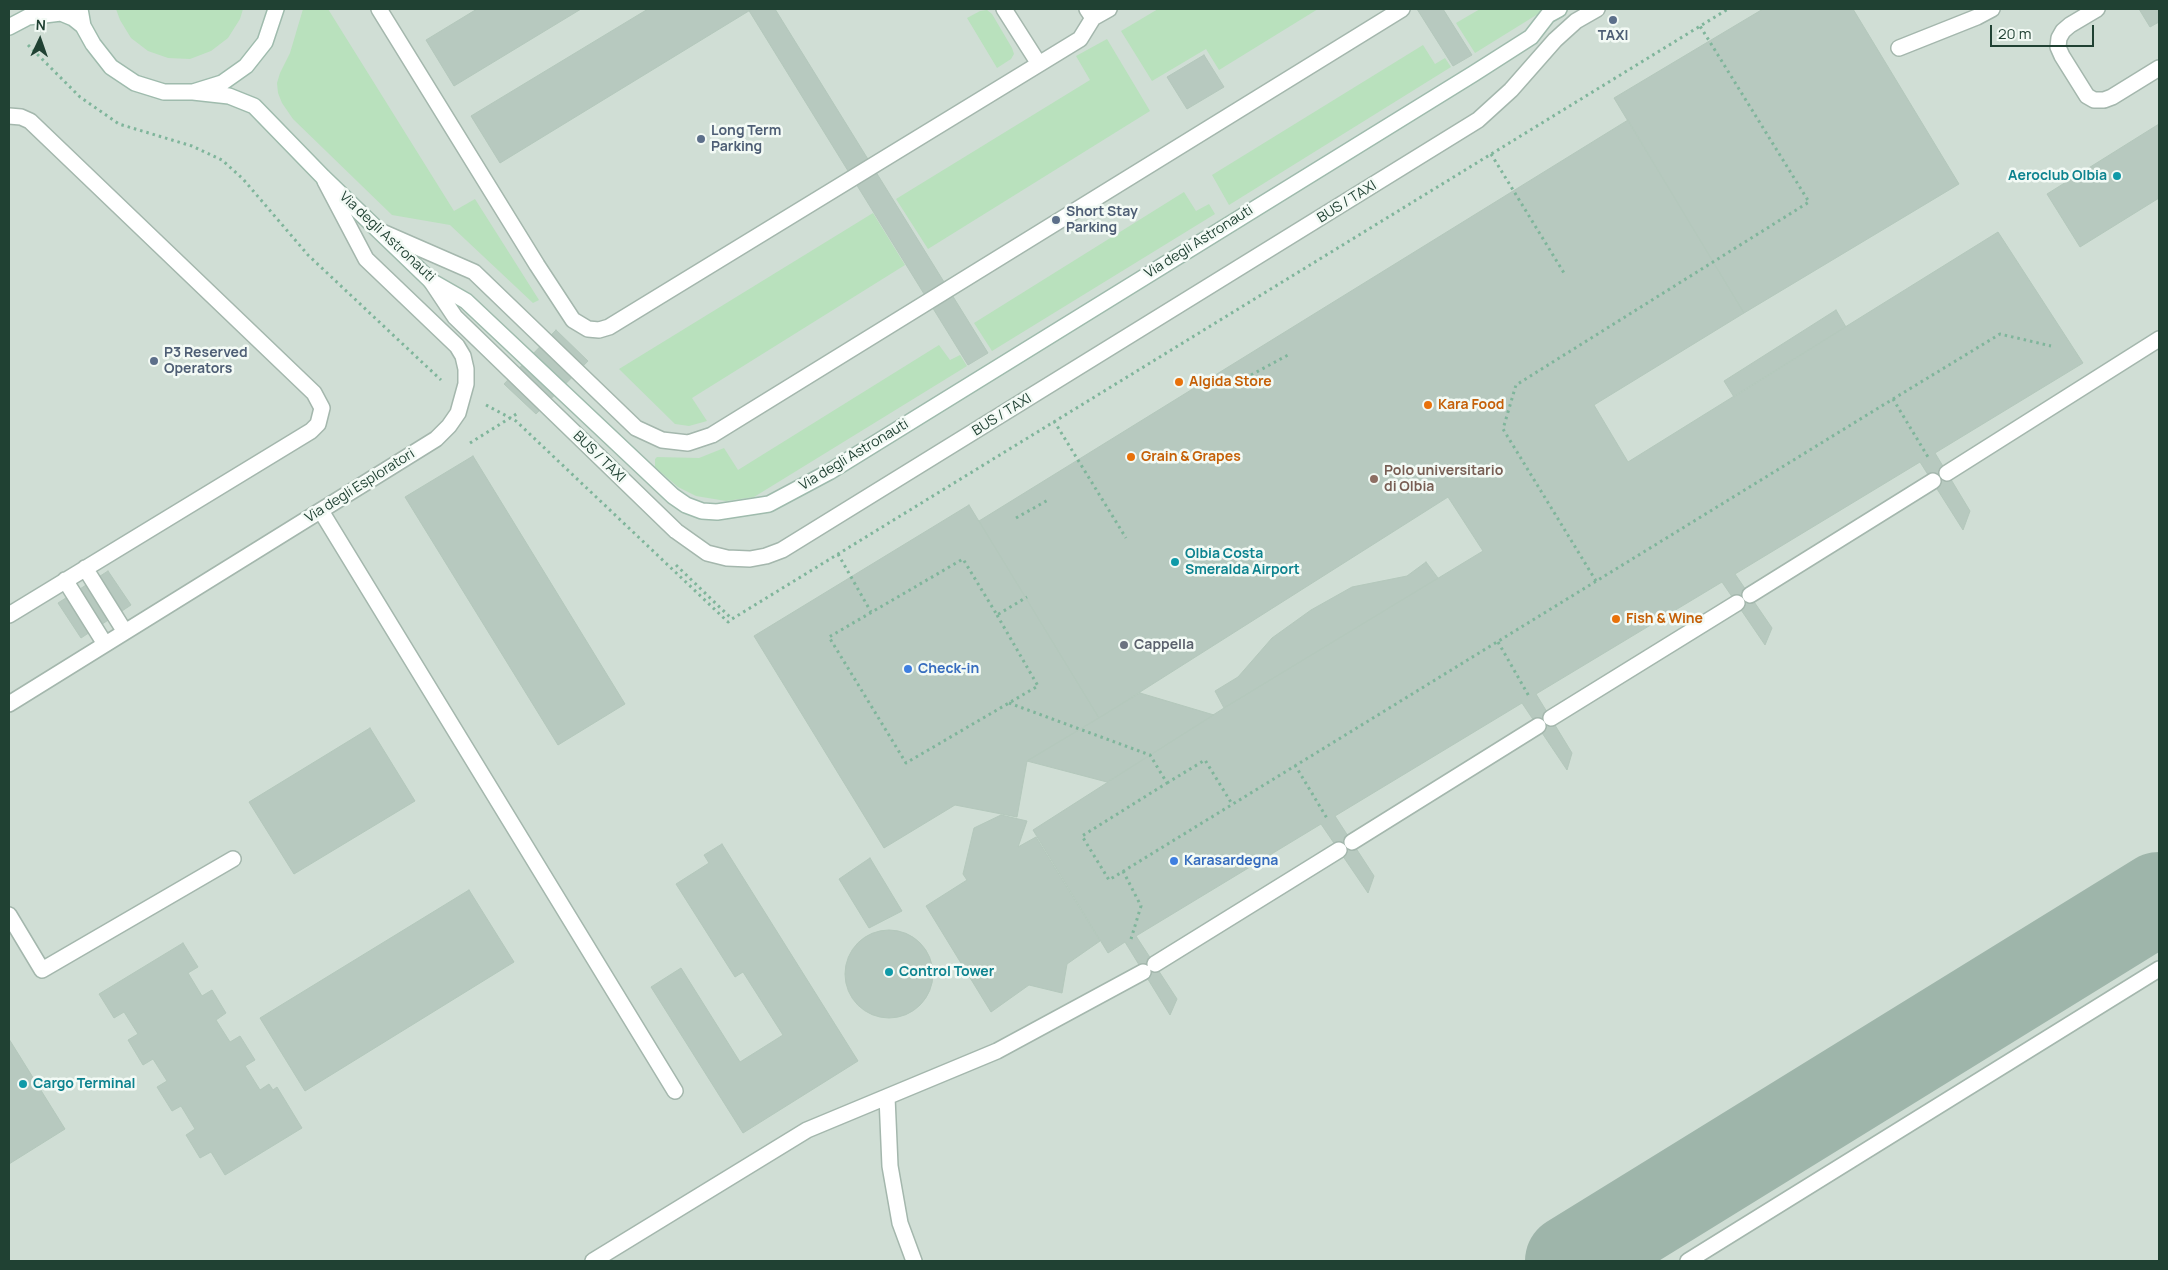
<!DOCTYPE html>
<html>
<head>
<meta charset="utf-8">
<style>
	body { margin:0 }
	#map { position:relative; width:2168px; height:1270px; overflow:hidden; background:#e2eee7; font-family:Manrope,sans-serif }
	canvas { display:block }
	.frame { position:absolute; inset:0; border:10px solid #204133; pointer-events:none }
	.north { position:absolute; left:15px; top:15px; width:50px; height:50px; -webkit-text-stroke:4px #f3faf5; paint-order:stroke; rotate:3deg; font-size:14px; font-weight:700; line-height:20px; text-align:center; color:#204133 }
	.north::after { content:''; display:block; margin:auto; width:18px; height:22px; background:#204133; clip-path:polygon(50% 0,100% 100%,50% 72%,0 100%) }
	.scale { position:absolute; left:1990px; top:25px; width:104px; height:22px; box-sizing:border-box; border:2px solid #204133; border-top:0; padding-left:6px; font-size:15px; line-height:18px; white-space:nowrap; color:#204133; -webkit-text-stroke:4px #f3faf5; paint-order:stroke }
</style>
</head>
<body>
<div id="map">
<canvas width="2168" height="1270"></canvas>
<div class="frame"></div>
<div class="north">N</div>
<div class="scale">20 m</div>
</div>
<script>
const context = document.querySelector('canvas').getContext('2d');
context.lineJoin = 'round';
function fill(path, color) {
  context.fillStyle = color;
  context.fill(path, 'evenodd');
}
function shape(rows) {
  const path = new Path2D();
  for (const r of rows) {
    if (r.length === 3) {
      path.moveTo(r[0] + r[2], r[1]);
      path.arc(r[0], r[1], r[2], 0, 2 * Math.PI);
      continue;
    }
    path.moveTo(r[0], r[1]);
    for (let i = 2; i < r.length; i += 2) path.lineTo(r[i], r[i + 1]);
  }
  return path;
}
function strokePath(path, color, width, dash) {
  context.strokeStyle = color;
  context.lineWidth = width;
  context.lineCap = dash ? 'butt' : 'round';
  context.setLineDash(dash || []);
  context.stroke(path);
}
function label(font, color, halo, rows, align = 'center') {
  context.font = font + ' Manrope,sans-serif';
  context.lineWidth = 5;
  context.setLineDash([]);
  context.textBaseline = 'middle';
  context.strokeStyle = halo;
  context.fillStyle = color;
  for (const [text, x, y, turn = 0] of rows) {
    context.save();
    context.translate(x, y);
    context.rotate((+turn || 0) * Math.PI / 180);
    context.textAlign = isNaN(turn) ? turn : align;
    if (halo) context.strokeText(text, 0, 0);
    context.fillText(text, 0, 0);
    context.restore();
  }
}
fill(shape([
	[9,9,2159,9,2159,1261,9,1261]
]), '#d0ded5');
fill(shape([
	[116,9,243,9,240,19,228,38,211,51,190,59,168,58,148,51,131,38,120,20],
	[303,9,328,9,454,211,475,199,539,300,533,303,450,225,392,215,293,119,282,103,278,93,277,83,280,73,290,53],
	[1158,9,1318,9,1219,70,1206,49,1152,81,1121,31],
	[1480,9,1546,9,1475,53,1456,23],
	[987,10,992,14,1012,48,1014,54,1011,59,997,68,967,18,980,11],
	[1107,39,1150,111,928,249,896,199,1090,80,1076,56],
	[1423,45,1435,64,1445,58,1451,67,1229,205,1212,175],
	[1184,192,1196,211,1209,204,1215,214,992,351,974,323],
	[873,213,905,265,692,398,707,421,689,426,675,424,619,369],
	[939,345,950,360,960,355,967,366,754,497,726,501,696,496,678,487,655,467,655,459,657,457,699,458,724,448,738,470]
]), '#b9e1bd');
strokePath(shape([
	[1571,1261,2159,898]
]), '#9eb5aa', 92);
const building = shape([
	[477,9,581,9,454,86,426,40,477,9],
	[648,9,752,9,500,163,471,116,648,9],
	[748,9,775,9,988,353,968,365,748,9],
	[1417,9,1443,9,1472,55,1453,66,1417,9],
	[1763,9,1853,9,1959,184,1744,313,1614,98,1763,9],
	[2139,9,2159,9,2159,22,2150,27,2139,9],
	[1204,55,1224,87,1187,109,1167,77,1204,55],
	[1628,120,1744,313,1594,405,1628,462,1998,232,2083,363,1935,453,1970,511,1963,530,1920,462,1735,574,1772,628,1765,645,1722,582,1536,694,1572,753,1567,770,1522,703,1335,816,1374,876,1368,893,1321,824,1136,936,1177,999,1170,1015,1125,942,1108,953,1033,830,1224,708,1483,551,1448,497,1099,718,979,521,1628,120],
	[2159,124,2159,198,2080,247,2047,194,2159,124],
	[1836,310,1846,327,1734,397,1724,381,1836,310],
	[556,330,588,361,536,414,504,384,556,330],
	[473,456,625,704,558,745,405,497,473,456],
	[969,505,1099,718,1027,761,1017,817,955,805,884,848,754,636,969,505],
	[1426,562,1438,578,1224,708,1215,691,1238,677,1272,638,1311,610,1352,587,1407,576,1426,562],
	[108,571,131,605,81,638,58,603,108,571],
	[1140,693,1214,715,1107,782,1027,761,1140,693],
	[370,728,415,801,294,874,249,802,370,728],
	[1001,815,1027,821,1018,847,1036,837,1100,941,1067,964,1062,993,1029,985,991,1012,926,906,967,880,963,874,974,828,1001,815],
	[722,844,858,1061,743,1133,651,987,681,968,740,1062,783,1035,743,972,735,977,676,884,709,863,704,855,722,844],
	[870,858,902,911,869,928,839,879,870,858],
	[469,890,514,962,305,1091,260,1018,469,890],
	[889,974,44],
	[183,943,198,967,188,973,202,996,212,990,226,1013,216,1020,230,1042,240,1036,255,1060,245,1066,260,1090,269,1084,273,1090,277,1087,302,1128,225,1175,211,1152,200,1158,186,1135,195,1129,181,1106,172,1111,157,1087,167,1081,153,1059,143,1065,128,1040,138,1034,124,1012,114,1018,99,994,183,943],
	[9,1039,65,1129,9,1164,9,1039]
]);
fill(building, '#b7c9bf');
strokePath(building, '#b4c8bc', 1);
const lane = shape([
	[379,9,537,265,573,320,588,329,599,330,609,327,1080,39,1093,18],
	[1004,9,1039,64],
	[1087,9,1093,18,1109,9],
	[2097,9,2070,25,2063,31,2059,38,2058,47,2062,56,2087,96,2094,100,2104,100,2112,97,2159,68],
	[1899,48,1977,17,1992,9],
	[9,116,21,117,30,121,314,393,322,408,318,424,311,431,9,615],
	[380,231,474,272,636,428,662,440,688,443,712,435,1402,9],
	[431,281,455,317,676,531,707,553,727,558,750,559,766,556,782,550,1478,120,1511,90,1555,40,1576,21,1597,9],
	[1947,473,2159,339],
	[321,511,675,1091],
	[85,568,125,632],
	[65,580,105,644],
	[1750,595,1933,481],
	[9,704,436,439,449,426,458,413,466,384,466,369,463,356,457,346,366,259,325,181],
	[1551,718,1737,603],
	[1352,842,1538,726],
	[9,915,42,970,233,859],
	[1155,964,1339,850],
	[887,1097,890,1166,900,1223,914,1261],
	[593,1261,807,1130,997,1051,1143,972],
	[1688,1261,2159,969]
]);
const secondary = shape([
	[80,9,83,26,93,44,111,67,135,83,164,92,193,92,222,83,246,66,265,42,276,9],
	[9,27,28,17,61,13,73,18,83,26],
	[193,92,229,96,254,106,323,177,431,281,466,301,673,496,686,505,702,511,717,512,769,504,829,472,1473,74,1531,37,1548,15,1559,9]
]);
strokePath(lane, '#a4b7ad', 18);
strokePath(secondary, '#9fbbad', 18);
strokePath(shape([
	[28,45,80,97,119,124,192,146,222,160,243,179,308,255,441,380],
	[1491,154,1564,273],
	[1251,375,1288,355],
	[1893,399,2000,334,2051,346],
	[486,405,516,421,728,622,732,619],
	[1054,421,1126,538],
	[470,443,518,413],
	[1016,518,1048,500],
	[838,554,871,612],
	[676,565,732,619,1728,9],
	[1596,581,1503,429,1516,385,1809,202,1700,26],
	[997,615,1038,686,906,763,829,637,963,559,997,615,1027,597],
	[1498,642,1530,698],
	[1009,703,1150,755,1167,783,1082,836,1109,880,1893,399,1928,457],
	[1295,765,1328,820],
	[1167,783,1205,760,1232,804],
	[1123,871,1141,906,1131,939]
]), '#7fb59b', 3, [2.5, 4]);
strokePath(lane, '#fff', 15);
strokePath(secondary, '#fff', 15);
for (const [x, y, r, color] of [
	[1613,20,5,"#5c6f8a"],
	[701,139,5,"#5c6f8a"],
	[2117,176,5,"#0f9aa8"],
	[1056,220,5,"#5c6f8a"],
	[154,361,5,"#5c6f8a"],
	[1179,382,5,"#e8710a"],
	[1428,405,5,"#e8710a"],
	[1131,457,5,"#e8710a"],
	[1374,479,5,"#8d6e63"],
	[1175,562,5,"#0f9aa8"],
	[1616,619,5,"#e8710a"],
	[1124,645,5,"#6b7280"],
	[908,669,5,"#3f7fe0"],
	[1174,861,5,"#3f7fe0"],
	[889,972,5,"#0f9aa8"],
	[23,1084,5,"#0f9aa8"]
]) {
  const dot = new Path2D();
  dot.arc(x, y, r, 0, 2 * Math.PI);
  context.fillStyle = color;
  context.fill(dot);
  strokePath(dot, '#f3faf5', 2);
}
label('bold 14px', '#4e5e75', '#f3faf5', [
	["TAXI",1613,36,"center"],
	["Long Term",711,131],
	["Parking",711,147],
	["Short Stay",1066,212],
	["Parking",1066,228],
	["P3 Reserved",164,353],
	["Operators",164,369]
], 'left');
label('bold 14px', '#0d838f', '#f3faf5', [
	["Aeroclub Olbia",2107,176,"right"],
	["Olbia Costa",1185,554],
	["Smeralda Airport",1185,570],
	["Control Tower",899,972],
	["Cargo Terminal",33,1084]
], 'left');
label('14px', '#204133', '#f3faf5', [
	["BUS / TAXI",1347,202,-32],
	["Via degli Astronauti",387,237,43],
	["Via degli Astronauti",1199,242,-32],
	["BUS / TAXI",1002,415,-32],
	["Via degli Astronauti",854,455,-31],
	["BUS / TAXI",599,457,44],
	["Via degli Esploratori",360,486,-32]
]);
label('bold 14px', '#c56008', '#f3faf5', [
	["Algida Store",1189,382],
	["Kara Food",1438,405],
	["Grain & Grapes",1141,457],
	["Fish & Wine",1626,619]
], 'left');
label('bold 14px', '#785e54', '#f3faf5', [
	["Polo universitario",1384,471],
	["di Olbia",1384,487]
], 'left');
label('bold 14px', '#5b616d', '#f3faf5', [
	["Cappella",1134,645]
], 'left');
label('bold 14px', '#366cbe', '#f3faf5', [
	["Check-in",918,669],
	["Karasardegna",1184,861]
], 'left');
</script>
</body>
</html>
